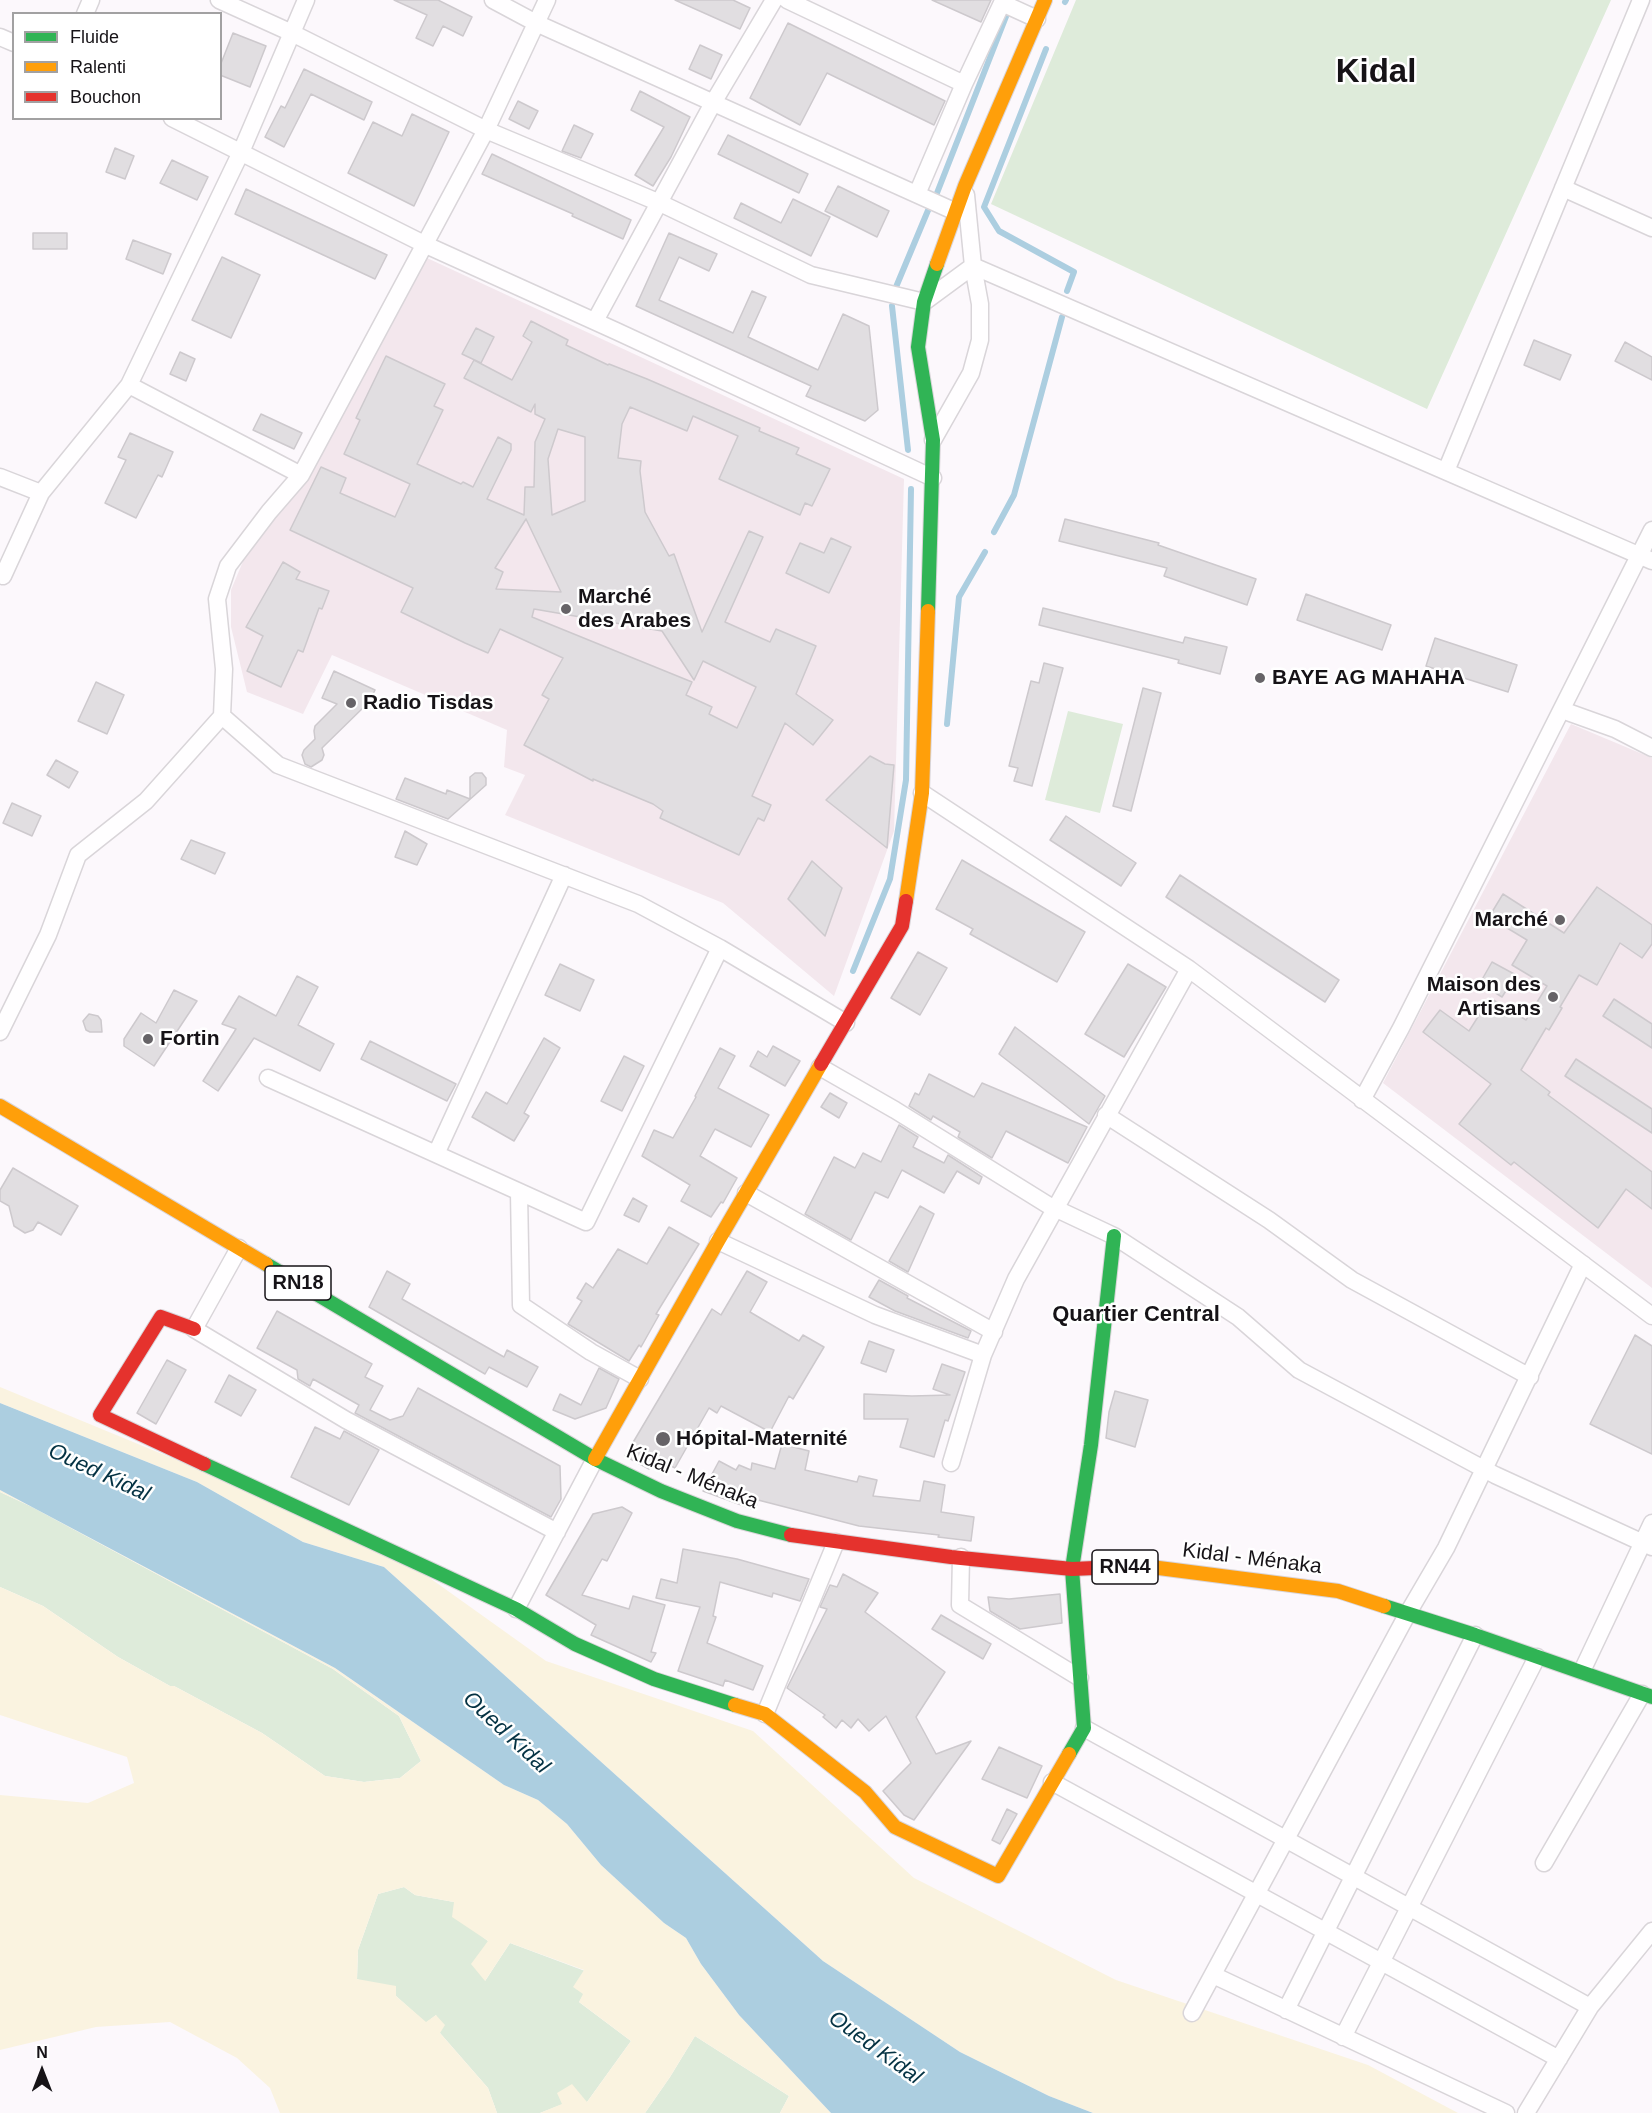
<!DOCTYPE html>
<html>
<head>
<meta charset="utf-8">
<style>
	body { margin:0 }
	#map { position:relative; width:1652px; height:2113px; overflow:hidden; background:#fcf8fc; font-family:Arial,sans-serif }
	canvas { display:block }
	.legend { position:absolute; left:12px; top:12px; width:210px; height:108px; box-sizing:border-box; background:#fff; border:2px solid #a2a1a2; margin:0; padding:8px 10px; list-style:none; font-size:18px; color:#161317 }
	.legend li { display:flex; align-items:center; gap:12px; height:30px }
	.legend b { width:30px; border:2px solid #a2a1a2 }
	.north { position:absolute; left:12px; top:2041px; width:60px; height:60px; -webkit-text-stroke:4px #fff; paint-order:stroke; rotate:0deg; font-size:16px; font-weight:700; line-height:24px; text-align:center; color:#161317 }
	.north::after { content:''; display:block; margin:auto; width:21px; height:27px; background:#161317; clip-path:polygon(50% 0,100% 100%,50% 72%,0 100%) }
</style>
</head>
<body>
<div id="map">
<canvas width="1652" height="2113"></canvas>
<ul class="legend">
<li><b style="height:8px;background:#30b455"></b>Fluide</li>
<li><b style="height:8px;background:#ff9f0a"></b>Ralenti</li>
<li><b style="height:8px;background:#e5322d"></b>Bouchon</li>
</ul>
<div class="north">N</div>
</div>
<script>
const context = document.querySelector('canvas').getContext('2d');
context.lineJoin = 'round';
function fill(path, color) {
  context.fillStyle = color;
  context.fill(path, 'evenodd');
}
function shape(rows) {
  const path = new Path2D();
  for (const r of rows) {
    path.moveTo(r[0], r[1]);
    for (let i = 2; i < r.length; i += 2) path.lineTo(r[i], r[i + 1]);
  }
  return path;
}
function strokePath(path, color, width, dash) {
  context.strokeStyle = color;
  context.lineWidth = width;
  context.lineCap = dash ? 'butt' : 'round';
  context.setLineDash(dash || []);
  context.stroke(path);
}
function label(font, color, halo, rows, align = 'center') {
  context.font = font + ' Arial,sans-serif';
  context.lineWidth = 5;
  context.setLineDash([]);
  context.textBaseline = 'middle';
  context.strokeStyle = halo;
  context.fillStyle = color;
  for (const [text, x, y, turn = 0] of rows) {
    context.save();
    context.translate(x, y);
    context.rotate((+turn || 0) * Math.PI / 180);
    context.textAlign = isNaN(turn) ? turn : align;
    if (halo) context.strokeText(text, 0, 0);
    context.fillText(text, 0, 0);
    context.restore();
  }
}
fill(shape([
	[427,258,904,479,894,831,834,996,723,903,505,815,525,775,504,767,507,730,332,655,303,714,247,692,231,627,231,590,244,559,289,499,305,481],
	[1571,724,1652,758,1652,1288,1383,1083]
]), '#f3e7ed');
fill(shape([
	[1076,0,1611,0,1427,409,991,204],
	[1068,711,1123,724,1100,813,1045,800],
	[0,1492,32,1507,333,1669,399,1716,421,1761,400,1778,364,1782,325,1776,262,1733,174,1686,170,1686,118,1657,43,1606,0,1587],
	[404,1887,415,1895,454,1902,479,1934,488,1941,485,1981,510,1943,585,1971,584,1994,579,2002,631,2041,587,2102,563,2104,540,2113,497,2113,488,2088,440,2033,436,2015,426,2023,396,1996,357,1979,358,1950,378,1894],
	[695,2036,789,2096,780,2113,645,2113,670,2077]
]), '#deebda');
fill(shape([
	[0,1387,385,1546,546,1661,753,1731,914,1878,1116,1980,1368,2065,1458,2113,1093,2113,1049,2096,960,2052,823,1961,384,1567,303,1542,197,1482,0,1403],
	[0,1490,335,1668,504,1785,538,1800,567,1824,601,1865,664,1923,686,1938,701,1964,739,2015,831,2113,780,2113,789,2096,695,2036,670,2077,645,2113,540,2113,562,2104,557,2093,572,2084,587,2102,631,2041,579,2002,583,1994,573,1987,584,1970,510,1943,485,1981,471,1964,488,1941,452,1917,454,1902,415,1895,404,1887,378,1894,358,1950,357,1979,396,1986,396,1996,426,2022,436,2015,445,2025,440,2033,488,2088,497,2113,280,2113,270,2088,237,2058,170,2022,96,2027,0,2050,0,1795,88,1803,134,1783,127,1757,0,1715,0,1587,43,1606,118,1657,170,1686,174,1686,262,1733,325,1776,364,1782,400,1778,421,1761,399,1716,333,1669,32,1507,0,1492]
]), '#faf3e0');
fill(shape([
	[0,1403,197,1482,303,1542,384,1567,823,1961,960,2052,1049,2096,1093,2113,831,2113,739,2015,701,1964,686,1938,664,1923,601,1865,567,1824,538,1800,504,1785,335,1668,0,1490]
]), '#accee0');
strokePath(shape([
	[1065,2,1066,0],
	[1046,49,984,207,999,231,1074,272,1067,291],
	[937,193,1007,14],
	[896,287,929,208],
	[892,306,908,450],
	[994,532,1014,495,1062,317],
	[947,724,959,597,985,552],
	[853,971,890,879,906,780,911,489]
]), '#accee0', 6);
const building = shape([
	[394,0,438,0,472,17,463,36,443,26,433,46,416,38,427,15,394,0],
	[675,0,733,0,750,8,740,29,675,0],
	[932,0,991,0,981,22,932,0],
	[788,23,945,101,934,125,827,73,800,125,750,98,788,23],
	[233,33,266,46,250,87,220,75,220,66,233,33],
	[700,45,722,55,711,79,689,69,700,45],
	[304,69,372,102,364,120,311,94,284,147,265,137,281,106,285,108,304,69],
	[640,91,690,117,671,157,653,186,635,175,664,127,631,110,640,91],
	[518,101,538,111,529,129,509,119,518,101],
	[412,114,449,132,414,206,348,173,373,122,402,136,412,114],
	[574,125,593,134,581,158,562,151,574,125],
	[728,135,808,174,799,193,718,154,728,135],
	[115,148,134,156,125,179,106,172,115,148],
	[492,154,631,220,623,239,572,216,573,214,482,174,492,154],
	[172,160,208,177,197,200,160,183,172,160],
	[838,186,889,211,877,237,825,211,838,186],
	[246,189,387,255,375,279,235,214,246,189],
	[793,199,830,217,811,256,734,218,741,203,781,223,793,199],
	[33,233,67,233,67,249,33,249,33,233],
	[669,233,717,254,709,271,679,257,659,300,733,333,752,291,766,297,748,337,818,370,843,314,869,326,878,410,865,421,806,396,811,386,636,306,669,233],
	[133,240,171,254,163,274,126,259,133,240],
	[222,257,260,275,231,338,192,320,222,257],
	[531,321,568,340,566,345,608,365,609,364,647,379,760,428,759,431,799,448,796,454,830,469,812,506,805,503,800,515,719,479,738,436,693,416,687,431,630,407,622,424,618,458,641,461,640,471,645,512,669,556,674,554,702,632,749,531,763,537,725,622,770,642,776,629,816,646,796,694,833,720,813,745,785,723,752,796,771,805,764,821,758,818,739,855,660,818,663,811,653,804,593,779,593,781,524,745,549,699,542,695,563,658,500,629,488,653,465,643,401,612,413,588,290,530,321,467,346,478,340,493,395,517,410,484,344,454,360,420,356,418,386,356,445,384,434,406,443,410,417,464,461,484,463,482,473,487,498,437,511,444,511,450,487,499,524,515,525,487,534,487,535,442,545,419,535,414,535,404,531,412,464,378,474,360,512,380,532,342,523,336,531,321],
	[558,429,585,437,585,501,552,515,548,459,558,429],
	[526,519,561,592,496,589,503,572,495,568,526,519],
	[534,609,662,631,694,680,703,661,756,687,737,728,709,714,712,707,686,695,692,682,532,617,534,609],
	[476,328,494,337,481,363,462,354,476,328],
	[1534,340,1571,355,1560,380,1524,365,1534,340],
	[1625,342,1652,357,1652,380,1615,361,1625,342],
	[180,352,195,359,186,381,170,374,180,352],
	[261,414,302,433,294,449,253,430,261,414],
	[130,433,173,452,162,477,158,475,136,518,105,503,126,460,118,457,130,433],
	[1065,519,1159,543,1158,545,1256,579,1247,605,1164,576,1167,568,1059,541,1065,519],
	[831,538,851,547,829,593,786,573,800,543,824,553,831,538],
	[283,562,300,572,296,579,329,591,322,609,319,608,303,652,298,650,281,687,247,671,263,636,246,627,283,562],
	[1306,594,1391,625,1382,650,1297,620,1306,594],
	[1043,608,1183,643,1185,637,1227,647,1220,674,1178,663,1179,660,1039,625,1043,608],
	[1435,638,1517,665,1508,692,1426,666,1435,638],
	[1044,663,1063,668,1032,786,1014,781,1018,768,1009,766,1031,681,1039,683,1044,663],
	[334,671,375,690,369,702,322,748,324,755,322,760,311,767,305,764,302,755,304,750,315,739,314,731,315,726,337,704,322,698,334,671],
	[96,682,124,695,107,734,78,721,96,682],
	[1143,688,1161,693,1131,811,1113,806,1143,688],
	[870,756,885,764,894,765,887,848,826,800,870,756],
	[56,760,78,772,69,788,47,775,56,760],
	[475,773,482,773,486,778,486,785,448,819,396,799,405,778,446,794,447,790,470,799,470,777,475,773],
	[12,803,41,816,32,836,3,823,12,803],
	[1066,816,1136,863,1121,886,1050,840,1066,816],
	[405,831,427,844,417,865,395,857,405,831],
	[191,840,225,853,215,874,181,859,191,840],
	[962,860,1085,932,1057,982,970,934,973,929,936,909,962,860],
	[812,861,842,888,825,936,788,899,812,861],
	[1180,875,1339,980,1325,1002,1166,897,1180,875],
	[1597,887,1652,925,1652,944,1642,958,1620,943,1597,985,1579,975,1560,1007,1562,1008,1549,1030,1546,1028,1521,1070,1550,1092,1548,1095,1652,1172,1652,1209,1626,1189,1598,1228,1514,1162,1511,1165,1459,1124,1491,1084,1423,1032,1440,1010,1469,1031,1490,998,1526,1020,1547,986,1512,965,1527,940,1489,917,1503,894,1564,933,1597,887],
	[918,952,947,968,920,1015,891,998,918,952],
	[1492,962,1516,975,1502,997,1480,983,1492,962],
	[560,964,594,980,580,1011,545,995,560,964],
	[1128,964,1166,987,1124,1057,1085,1034,1128,964],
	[297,976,318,987,298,1025,334,1044,320,1071,254,1038,218,1091,203,1081,236,1029,222,1024,239,996,276,1016,297,976],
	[174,990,197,1001,154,1066,124,1046,124,1039,141,1013,156,1023,174,990],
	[1614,999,1652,1024,1652,1048,1603,1016,1614,999],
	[89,1014,98,1016,101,1020,102,1032,90,1032,86,1030,83,1021,89,1014],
	[1015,1027,1105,1096,1089,1124,999,1054,1015,1027],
	[544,1038,560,1048,524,1113,529,1116,514,1141,472,1117,486,1092,507,1104,544,1038],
	[370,1041,456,1084,447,1101,361,1059,370,1041],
	[773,1046,800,1061,785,1086,750,1066,758,1051,767,1057,773,1046],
	[720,1048,735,1056,718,1088,769,1115,751,1147,715,1129,700,1156,737,1178,723,1203,721,1202,711,1217,681,1201,690,1185,642,1156,654,1130,673,1138,696,1097,695,1096,720,1048],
	[624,1056,644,1066,622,1111,601,1101,624,1056],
	[1576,1059,1652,1109,1652,1133,1565,1076,1576,1059],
	[929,1074,974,1097,982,1083,1087,1127,1068,1163,1006,1131,992,1158,958,1137,960,1132,933,1116,931,1120,909,1106,915,1093,919,1095,929,1074],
	[830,1093,847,1103,839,1118,821,1107,830,1093],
	[899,1125,918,1137,913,1147,944,1163,948,1155,982,1177,979,1184,957,1171,944,1193,902,1170,888,1198,875,1192,851,1240,805,1214,834,1157,855,1168,863,1153,881,1162,899,1125],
	[13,1168,78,1206,61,1235,38,1222,33,1230,25,1233,14,1226,9,1206,0,1201,0,1190,13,1168],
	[633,1198,647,1206,639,1222,624,1215,633,1198],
	[920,1206,934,1214,908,1272,889,1261,920,1206],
	[669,1227,699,1244,656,1314,659,1315,641,1347,639,1345,629,1361,568,1324,582,1301,577,1298,586,1283,593,1288,618,1249,647,1264,669,1227],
	[387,1271,410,1284,402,1299,504,1357,507,1350,538,1367,527,1387,489,1367,485,1374,369,1307,387,1271],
	[747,1271,767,1282,750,1312,799,1341,803,1335,824,1347,793,1399,789,1396,770,1432,721,1406,717,1413,709,1408,675,1468,656,1458,649,1469,625,1456,712,1309,721,1315,747,1271],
	[879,1280,908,1296,907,1298,971,1331,968,1338,895,1311,869,1297,879,1280],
	[277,1311,372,1364,365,1377,383,1386,370,1410,390,1420,403,1416,418,1388,560,1466,561,1499,551,1517,355,1413,359,1405,313,1379,310,1386,298,1379,297,1370,257,1348,277,1311],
	[1635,1335,1652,1346,1652,1454,1590,1424,1635,1335],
	[869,1341,894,1350,886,1372,861,1363,869,1341],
	[167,1360,186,1370,156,1424,137,1413,167,1360],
	[942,1364,965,1372,948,1421,945,1420,934,1457,900,1447,908,1419,864,1419,864,1394,912,1396,950,1395,933,1389,942,1364],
	[599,1368,619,1379,606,1408,575,1419,553,1410,560,1394,581,1405,599,1368],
	[229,1375,256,1390,241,1416,215,1402,229,1375],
	[1115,1391,1148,1400,1135,1447,1106,1438,1109,1412,1115,1391],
	[315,1427,340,1439,344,1431,379,1450,349,1505,291,1477,315,1427],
	[782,1444,809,1451,805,1470,857,1482,859,1476,877,1480,873,1496,920,1501,924,1481,945,1485,941,1512,974,1517,971,1541,938,1537,939,1535,859,1526,758,1500,755,1510,703,1491,719,1461,736,1470,739,1465,751,1470,752,1463,775,1469,782,1444],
	[622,1507,632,1513,607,1561,602,1559,582,1595,629,1609,633,1596,665,1605,651,1652,656,1653,651,1662,591,1635,596,1625,546,1595,593,1514,622,1507],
	[683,1549,737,1559,809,1579,800,1601,773,1593,772,1597,720,1582,713,1616,716,1617,707,1643,763,1666,753,1690,725,1680,723,1686,678,1671,700,1607,656,1598,661,1579,677,1583,683,1549],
	[843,1574,878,1593,865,1612,945,1672,916,1717,936,1754,971,1741,914,1820,904,1815,883,1791,911,1763,886,1716,869,1731,858,1719,851,1728,842,1720,836,1728,823,1717,825,1715,787,1688,827,1609,820,1607,830,1585,837,1587,843,1574],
	[1060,1594,1062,1623,1020,1629,990,1611,988,1597,1009,1599,1060,1594],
	[941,1615,991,1644,983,1659,932,1629,941,1615],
	[999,1747,1042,1766,1027,1798,982,1779,999,1747],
	[1007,1809,1017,1814,1000,1844,992,1840,1007,1809]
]);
fill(building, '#e1dee1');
strokePath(building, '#cdc9cd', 1.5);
const street = shape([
	[219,0,292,33,486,130,660,203,811,275,924,302,973,266,1652,561],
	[493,0,536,23,956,212],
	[787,0,964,84,917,194],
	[1003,0,1002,3,1037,19],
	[85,14,91,0],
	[0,37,14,43],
	[964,84,1002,3],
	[172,118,426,245,616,331,933,478],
	[1563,188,1652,228],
	[595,321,713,103,774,0],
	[129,385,301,475],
	[933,440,971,373,980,340,980,304,973,266,966,195],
	[1446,471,1641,0],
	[0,477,41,493],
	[3,576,41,493,129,385,241,152,306,0],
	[1562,710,1615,729,1652,748],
	[222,716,278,765,638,904,720,948,846,1023],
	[922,793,1189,969,1652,1316],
	[0,1032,48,935,78,855,146,801,222,716,224,669,217,599,228,566,269,512,301,475,486,130,547,0],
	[820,1067,895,1110,1048,1205,1114,1236,1238,1317,1299,1370,1495,1475,1652,1547],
	[268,1078,586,1222,720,948],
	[1362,1100,1401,1028,1652,530],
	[1106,1115,1269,1220,1352,1280,1530,1377],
	[436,1154,564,875],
	[519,1192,521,1305,591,1352,640,1379],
	[746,1193,994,1332],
	[718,1241,875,1315,983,1355],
	[239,1248,194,1329,346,1420,557,1532],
	[951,1463,983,1355,1016,1279,1189,969],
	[961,1557,960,1605,1080,1678],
	[516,1609,595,1459],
	[1582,1671,1652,1523],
	[765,1714,836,1542],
	[1084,1728,1590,2007],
	[1052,1782,1559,2059],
	[1544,1863,1642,1694],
	[1213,1975,1506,2113],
	[1286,2010,1475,1635],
	[1192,2013,1408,1613,1446,1548,1583,1264],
	[1343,2037,1537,1657],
	[1526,2113,1590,2007,1652,1931]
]);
const fast = shape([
	[928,611,933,440,918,347,924,302,937,264],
	[266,1264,595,1459,661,1491,737,1521,791,1535],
	[204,1464,516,1609,575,1644,654,1679,735,1705],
	[1384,1606,1475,1635,1652,1697],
	[1069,1754,1084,1728,1072,1569,1091,1445,1114,1236]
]);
const slow = shape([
	[937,264,965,186,1045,0],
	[906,901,922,793,928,611],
	[0,1106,266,1264],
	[595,1459,718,1241,821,1064],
	[1151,1567,1338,1591,1384,1606],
	[735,1705,765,1714,865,1792,895,1827,998,1876,1069,1754]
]);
const jam = shape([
	[821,1064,902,926,906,901],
	[194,1329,161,1317,100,1415,204,1464],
	[791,1535,951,1557,1072,1569,1140,1566,1151,1567]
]);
strokePath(street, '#d9d5d9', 19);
strokePath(fast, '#d9d5d9', 16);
strokePath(slow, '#d9d5d9', 16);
strokePath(jam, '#d9d5d9', 16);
strokePath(street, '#fffeff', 16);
strokePath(fast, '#30b455', 14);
strokePath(slow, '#ff9f0a', 14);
strokePath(jam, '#e5322d', 14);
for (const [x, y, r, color] of [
	[566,609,6,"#666367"],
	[1260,678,6,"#666367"],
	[351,703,6,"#666367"],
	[1560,920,6,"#666367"],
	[1553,997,6,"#666367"],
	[148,1039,6,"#666367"],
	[663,1439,8,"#666367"]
]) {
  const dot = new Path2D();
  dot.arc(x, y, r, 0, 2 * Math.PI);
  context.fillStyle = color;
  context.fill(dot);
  strokePath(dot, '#fff', 2);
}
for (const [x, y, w] of [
	[298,1283,66],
	[1125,1567,66]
]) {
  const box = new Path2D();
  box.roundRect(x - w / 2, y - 17, w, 34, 4.5);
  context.fillStyle = '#fff';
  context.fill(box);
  strokePath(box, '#161317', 1.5);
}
label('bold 20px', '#161317', null, [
	["RN18",298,1283],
	["RN44",1125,1567]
]);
label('bold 21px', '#161317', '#fff', [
	["Marché",578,597],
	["des Arabes",578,621],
	["BAYE AG MAHAHA",1272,678],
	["Radio Tisdas",363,703],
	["Marché",1548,920,"right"],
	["Maison des",1541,985,"right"],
	["Artisans",1541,1009,"right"],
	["Fortin",160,1039],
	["Hópital-Maternité",676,1439]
], 'left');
label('21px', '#161317', '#fff', [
	["Kidal - Ménaka",692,1477,22],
	["Kidal - Ménaka",1252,1559,7]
]);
label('bold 22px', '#161317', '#fff', [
	["Quartier Central",1136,1315]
]);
label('italic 22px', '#043243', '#fff', [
	["Oued Kidal",99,1473,25],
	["Oued Kidal",506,1733,43],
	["Oued Kidal",875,2048,36]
]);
label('bold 33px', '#161317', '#fff', [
	["Kidal",1376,73]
]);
</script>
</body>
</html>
